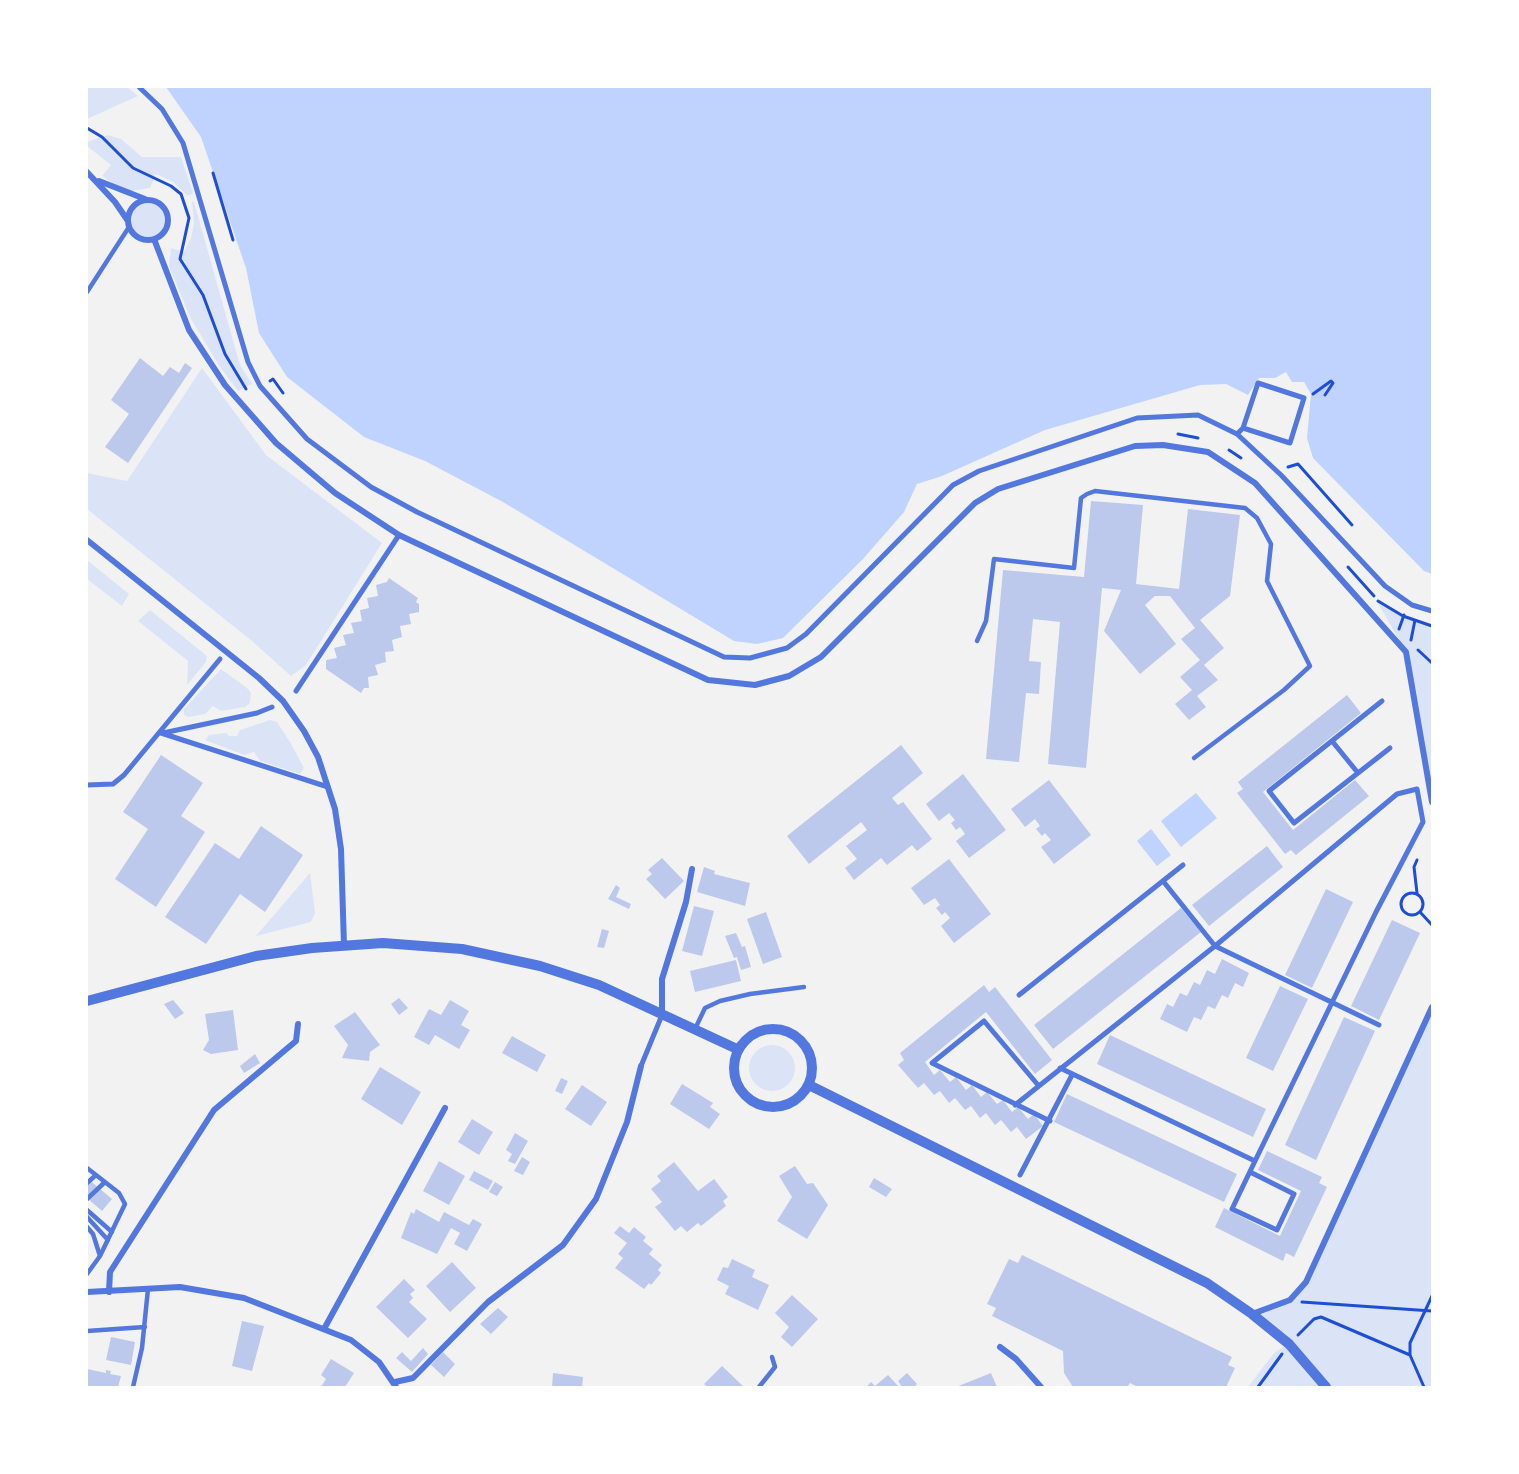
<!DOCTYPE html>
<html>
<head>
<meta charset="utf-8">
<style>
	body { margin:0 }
	#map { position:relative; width:1519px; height:1474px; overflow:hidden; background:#f2f2f2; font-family:"Golos Text",sans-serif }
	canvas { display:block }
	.frame { position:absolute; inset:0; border:88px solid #fff; pointer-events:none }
</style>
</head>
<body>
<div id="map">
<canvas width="1519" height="1474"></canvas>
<div class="frame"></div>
</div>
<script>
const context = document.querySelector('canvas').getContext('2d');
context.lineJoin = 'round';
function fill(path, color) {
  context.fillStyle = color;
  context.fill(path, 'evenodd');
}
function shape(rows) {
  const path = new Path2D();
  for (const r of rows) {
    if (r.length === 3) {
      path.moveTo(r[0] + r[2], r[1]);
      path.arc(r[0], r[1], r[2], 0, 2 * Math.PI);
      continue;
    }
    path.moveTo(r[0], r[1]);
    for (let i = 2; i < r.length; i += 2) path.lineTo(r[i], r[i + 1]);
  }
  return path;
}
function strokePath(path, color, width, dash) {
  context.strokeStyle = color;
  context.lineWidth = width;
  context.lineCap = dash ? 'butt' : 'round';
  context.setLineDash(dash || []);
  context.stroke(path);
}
fill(shape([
	[87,87,127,87,138,96,87,119],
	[108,135,121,139,142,157,181,157,193,193,188,196,173,182,156,174,150,188,130,191,118,187,102,176,111,165,87,146,87,142],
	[148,220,20],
	[192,202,194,202,240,365,252,384,238,391,218,364,191,319,169,266,171,248,184,252,191,238,194,223],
	[202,368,266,455,382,543,306,665,291,676,252,641,87,509,87,473,127,481],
	[87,560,129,594,122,606,87,579],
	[1376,600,1403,616,1432,626,1432,802,1406,652],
	[150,610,207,656,206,662,187,685,188,661,138,621],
	[221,669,247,688,251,693,250,703,245,707,221,711,213,706,205,714,188,717,184,715,184,709],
	[270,720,277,722,290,742,304,768,300,774,260,761,254,752,244,755,205,740,209,735,226,733,229,736,237,736,240,730],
	[310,873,315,913,311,922,256,936],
	[1432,1007,1432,1387,1248,1387,1274,1353,1288,1344,1252,1314,1290,1300,1306,1282],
	[772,1068,23]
]), '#dbe4f7');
fill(shape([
	[166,87,1432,87,1432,574,1424,571,1313,458,1307,438,1311,394,1304,382,1292,382,1286,372,1275,378,1259,378,1248,395,1226,384,1200,385,1045,430,942,476,917,484,904,512,863,559,783,638,757,644,734,641,503,502,425,461,364,437,287,377,259,333,246,268,201,137],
	[1196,793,1217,818,1181,847,1161,821],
	[1151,829,1171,855,1157,866,1137,841]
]), '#bfd3fe');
fill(shape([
	[140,358,163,376,170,367,179,373,185,363,192,368,128,463,105,447,129,414,111,400],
	[1091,501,1143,505,1136,584,1179,589,1188,509,1240,515,1230,596,1200,620,1224,648,1204,665,1218,680,1197,696,1206,707,1189,720,1175,704,1192,690,1180,677,1200,660,1181,639,1195,628,1170,596,1155,596,1145,605,1176,644,1140,674,1104,631,1121,590,1102,588,1086,768,1048,764,1060,622,1033,619,1029,661,1041,662,1039,694,1026,693,1019,762,986,759,1003,570,1084,577],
	[389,578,418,598,416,602,419,604,419,612,409,614,411,624,400,626,402,637,392,640,394,651,385,652,386,662,375,665,378,675,368,677,369,688,364,688,361,693,326,669,326,660,337,658,334,648,346,645,343,635,354,633,351,623,362,621,360,610,369,608,367,598,378,596,376,585,387,582],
	[1347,695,1361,713,1263,792,1293,830,1355,780,1369,796,1296,855,1291,850,1285,854,1237,793,1243,789,1238,782],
	[901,745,923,773,892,798,898,805,903,802,932,839,917,851,912,845,887,865,881,858,854,880,845,868,857,859,846,846,867,830,861,822,809,864,787,836],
	[161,755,203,783,181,816,205,832,156,907,115,879,148,829,123,812],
	[963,774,1006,830,969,858,956,841,965,834,960,827,956,830,951,823,955,820,949,813,939,821,926,804],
	[1049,780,1091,835,1054,864,1041,847,1051,840,1045,833,1042,836,1036,829,1040,826,1035,819,1025,827,1011,809],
	[261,826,303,855,265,912,240,894,206,944,165,917,215,843,239,859],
	[1267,846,1283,867,1209,926,1192,905],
	[662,858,684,881,665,899,646,879,652,874,648,870],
	[949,859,991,914,954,943,941,926,950,918,945,912,942,915,936,908,940,905,935,898,924,905,911,888],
	[704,867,715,871,714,874,750,883,745,906,697,892],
	[616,885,620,888,616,897,631,904,629,909,608,899],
	[1326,889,1353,902,1312,988,1285,975],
	[694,906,714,911,702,956,682,951],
	[1181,908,1201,932,1053,1049,1034,1025],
	[766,912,782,957,763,964,747,919],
	[1392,920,1420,933,1379,1020,1351,1006],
	[602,929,609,931,604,948,597,947],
	[736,933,742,947,745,946,751,967,741,970,737,957,734,958,725,936],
	[1222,959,1249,973,1243,987,1235,983,1228,998,1222,995,1215,1009,1208,1006,1201,1020,1194,1017,1187,1032,1160,1019,1167,1004,1173,1007,1180,993,1187,996,1194,982,1200,985,1207,970,1215,974],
	[736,960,741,981,695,992,690,971],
	[984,985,989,992,995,987,1052,1060,1035,1074,986,1012,925,1062,934,1075,940,1070,950,1082,956,1077,966,1090,972,1085,981,1097,987,1092,997,1104,1003,1100,1012,1112,1018,1107,1028,1119,1034,1114,1043,1126,1026,1139,1017,1127,1011,1132,1001,1120,995,1125,986,1113,980,1118,971,1106,965,1110,955,1098,949,1103,940,1091,934,1095,924,1083,918,1088,898,1065,904,1060,900,1053],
	[1280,986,1308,999,1273,1071,1246,1058],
	[399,998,408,1008,399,1015,391,1004],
	[173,1000,184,1013,175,1019,164,1004],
	[450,1000,469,1011,461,1025,470,1030,459,1049,435,1035,429,1045,414,1037,429,1009,441,1015],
	[233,1010,238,1050,211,1054,203,1050,209,1040,205,1014],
	[355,1012,380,1045,370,1052,369,1061,342,1058,348,1045,334,1026],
	[1344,1017,1375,1031,1316,1160,1285,1145],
	[1110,1035,1266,1109,1253,1137,1097,1064],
	[512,1036,546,1055,537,1072,502,1053],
	[255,1054,260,1063,244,1073,240,1066],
	[380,1067,421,1092,402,1125,361,1099],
	[561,1078,568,1081,562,1094,555,1091],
	[682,1084,713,1103,710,1107,720,1114,709,1129,670,1104],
	[582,1085,607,1102,591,1126,565,1109],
	[1067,1094,1237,1174,1224,1202,1054,1122],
	[472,1119,493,1132,479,1155,458,1142],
	[515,1133,528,1141,515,1164,508,1161,512,1154,506,1150],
	[1267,1151,1322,1177,1319,1183,1327,1187,1294,1257,1286,1253,1283,1261,1215,1227,1224,1208,1280,1236,1301,1191,1258,1170],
	[522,1157,530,1162,523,1175,514,1171],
	[439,1161,465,1176,449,1205,423,1191],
	[674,1162,698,1191,714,1179,728,1197,723,1201,726,1206,701,1226,698,1223,687,1232,681,1226,675,1231,655,1207,662,1202,651,1189,661,1181,657,1176],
	[795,1166,807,1184,813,1183,828,1205,807,1239,777,1221,792,1197,779,1176],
	[474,1171,493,1181,488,1190,469,1180],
	[87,1178,112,1199,102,1211,87,1198],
	[874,1178,892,1189,886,1197,869,1187],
	[495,1182,503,1187,497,1196,489,1192],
	[416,1209,439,1222,444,1212,469,1225,473,1219,482,1224,467,1251,454,1244,460,1233,451,1228,437,1254,401,1238,411,1212,414,1214],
	[620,1226,629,1233,634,1227,646,1237,643,1241,653,1249,649,1254,662,1265,658,1270,661,1273,651,1285,649,1283,644,1289,615,1268,623,1258,618,1254,627,1243,614,1233],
	[1022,1255,1232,1357,1228,1365,1235,1368,1226,1387,1138,1387,1130,1383,1127,1387,1073,1387,1064,1373,1063,1351,992,1316,996,1308,987,1304,1009,1259,1018,1263],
	[732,1259,755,1270,752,1277,769,1285,758,1310,725,1294,729,1286,717,1280,723,1267,728,1268],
	[452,1262,476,1288,450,1312,426,1286],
	[404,1279,415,1290,410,1294,413,1298,409,1302,427,1319,408,1338,376,1307],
	[792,1295,818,1319,792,1347,781,1337,789,1327,775,1313],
	[498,1308,508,1317,491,1334,480,1324],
	[242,1321,264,1326,252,1371,232,1366],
	[111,1337,135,1342,131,1365,106,1360],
	[423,1348,428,1354,412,1372,396,1358,402,1352,411,1361],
	[443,1352,455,1364,444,1377,431,1365],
	[331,1359,354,1373,345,1387,321,1387,326,1379,321,1375],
	[722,1366,744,1387,708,1387,704,1384],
	[87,1369,106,1373,106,1370,111,1371,110,1374,121,1376,118,1387,87,1387],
	[553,1373,583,1377,582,1387,552,1387],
	[907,1373,917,1384,914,1387,902,1387,898,1381],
	[991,1373,997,1387,956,1387],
	[888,1375,899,1387,866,1387,871,1382,875,1386]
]), '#bdc9ec');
strokePath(shape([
	[87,128,102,137,133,168,171,186,181,194,189,218,180,259,203,295,225,354,246,389],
	[213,173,233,240],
	[270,381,273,379,283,393],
	[1313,394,1331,381,1333,383,1325,395],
	[1178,434,1198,438],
	[1229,450,1241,458],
	[1288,467,1298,464,1352,525],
	[1348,567,1374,596],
	[1378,601,1403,616,1432,626],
	[1399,629,1404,615],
	[1411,640,1415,620],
	[1418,650,1432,663],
	[1412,904,11],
	[1417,893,1414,867,1417,860],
	[1420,912,1432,925],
	[1302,1302,1432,1311],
	[1298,1335,1314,1319,1321,1317,1410,1355],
	[1258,1387,1282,1354],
	[1424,1387,1410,1355,1410,1343,1432,1296]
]), '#1d4ed8', 3);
strokePath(shape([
	[87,292,129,227],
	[977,641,986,621,994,559,1074,568,1081,498,1087,494,1095,491,1245,508,1257,518,1271,544,1267,581,1310,666,1284,690,1194,758],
	[695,1029,705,1008,720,1001,750,994,804,987],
	[87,1168,96,1175],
	[87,1183,96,1175,105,1182],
	[87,1199,105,1182,119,1193,125,1204,100,1256,87,1274],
	[87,1210,112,1232],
	[87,1217,108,1240],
	[87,1227,93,1234,100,1256],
	[87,1331,145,1327],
	[133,1387,142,1348,148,1289],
	[759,1387,775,1367,772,1357]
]), '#5277de', 4.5);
strokePath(shape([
	[139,87,162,109,183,143,248,362,260,386,307,439,371,487,417,512,724,657,750,658,787,648,806,634,953,485,979,471,1137,418,1198,415,1237,434,1281,475,1385,586,1412,605,1432,611],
	[1237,434,1243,428,1258,383,1304,398,1290,443,1243,428],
	[296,691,399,535],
	[1382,701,1269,791,1294,823,1390,748],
	[161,733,328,787],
	[163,733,257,713,272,707],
	[1332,741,1358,773],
	[87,785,113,784,124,775,220,659],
	[1163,881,1215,946,1379,1025],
	[1019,995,1183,865],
	[641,1066,662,1015],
	[1060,1068,1255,1161],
	[1038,1085,984,1021,932,1063,1050,1121],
	[1015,1105,1215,946,1397,794,1417,789,1423,822,1376,912,1255,1161,1232,1209,1277,1230,1294,1194,1250,1172],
	[1020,1175,1072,1075]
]), '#5277de', 5);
strokePath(shape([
	[87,172,115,202,128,221],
	[99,181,145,199],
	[148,220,20],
	[154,239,189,330,225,385,276,443,335,493,399,535,708,680,755,685,789,676,821,657,975,503,998,489,1135,446,1163,445,1208,452,1255,483,1406,652,1432,802],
	[87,540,259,678,283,701,304,731,318,757,335,809,341,849,344,945],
	[662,1013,662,979,686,902,692,869],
	[87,1292,180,1287,244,1298,351,1340,379,1362,396,1387],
	[109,1292,110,1272,214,1110,296,1041,298,1024],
	[1252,1314,1290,1300,1306,1282,1432,1007],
	[324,1329,445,1108],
	[1000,1347,1016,1359,1041,1387],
	[395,1382,413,1378,488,1302,563,1245,596,1199,627,1122,641,1066]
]), '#5277de', 6);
strokePath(shape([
	[87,1001,256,956,312,948,383,943,462,949,540,966,599,985,737,1049],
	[773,1068,39],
	[809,1085,1207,1283,1252,1314,1289,1344,1326,1387]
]), '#5277de', 10);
</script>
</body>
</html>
